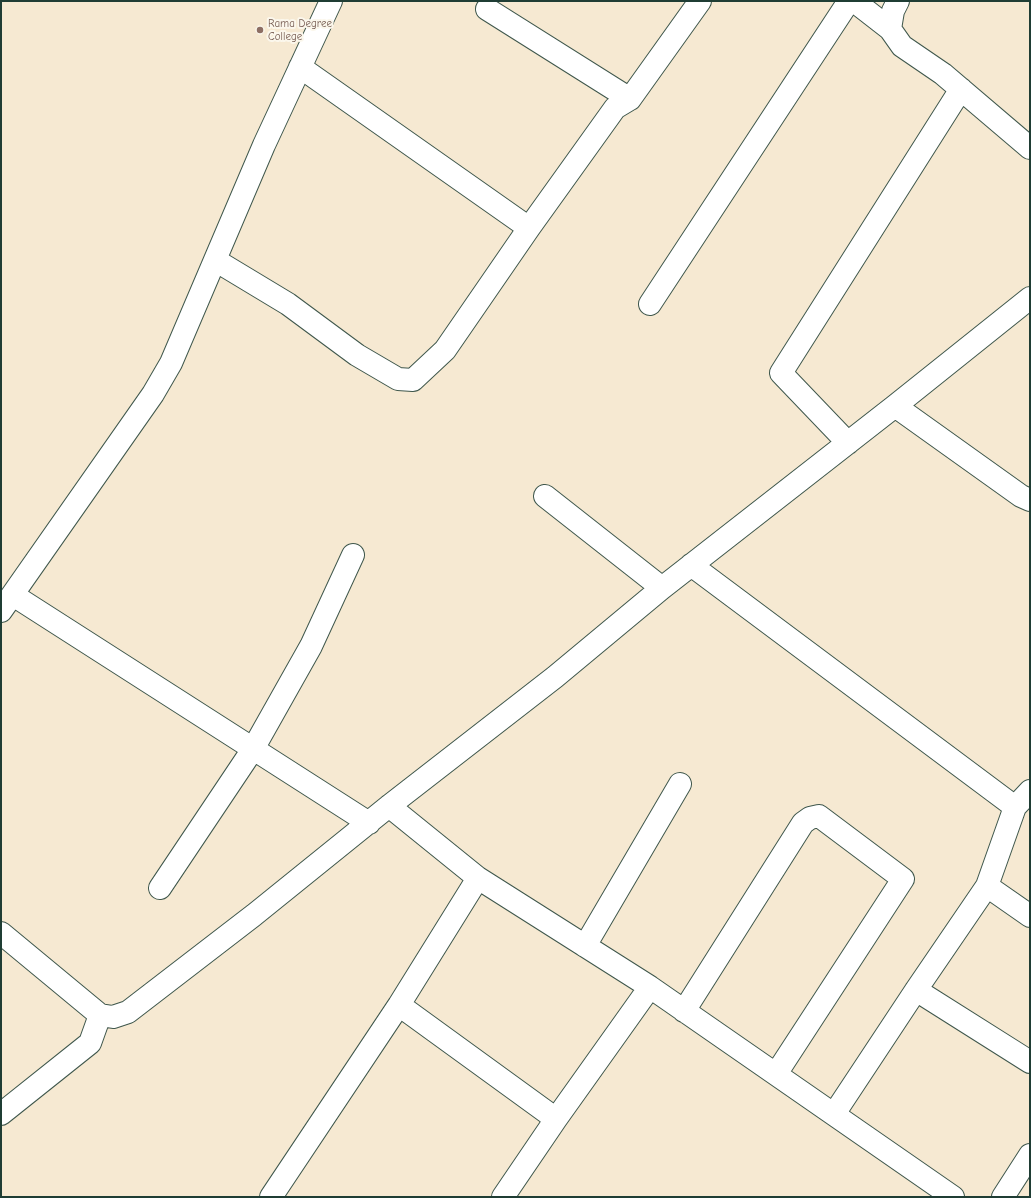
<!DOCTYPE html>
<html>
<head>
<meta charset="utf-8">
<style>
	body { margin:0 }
	#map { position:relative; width:1031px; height:1198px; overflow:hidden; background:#f6e9d2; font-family:"Comic Neue",sans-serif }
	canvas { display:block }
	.frame { position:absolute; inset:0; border:2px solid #1f3d34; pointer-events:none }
</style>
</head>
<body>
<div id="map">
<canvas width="1031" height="1198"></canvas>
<div class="frame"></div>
</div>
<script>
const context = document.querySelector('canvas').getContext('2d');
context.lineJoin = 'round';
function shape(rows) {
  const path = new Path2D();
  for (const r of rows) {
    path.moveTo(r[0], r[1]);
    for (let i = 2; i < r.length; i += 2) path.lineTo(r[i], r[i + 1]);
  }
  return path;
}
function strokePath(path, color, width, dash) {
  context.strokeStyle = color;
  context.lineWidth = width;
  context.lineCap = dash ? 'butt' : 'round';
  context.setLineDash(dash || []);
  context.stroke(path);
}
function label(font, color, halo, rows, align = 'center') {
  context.font = font + ' "Comic Neue",sans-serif';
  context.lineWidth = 4;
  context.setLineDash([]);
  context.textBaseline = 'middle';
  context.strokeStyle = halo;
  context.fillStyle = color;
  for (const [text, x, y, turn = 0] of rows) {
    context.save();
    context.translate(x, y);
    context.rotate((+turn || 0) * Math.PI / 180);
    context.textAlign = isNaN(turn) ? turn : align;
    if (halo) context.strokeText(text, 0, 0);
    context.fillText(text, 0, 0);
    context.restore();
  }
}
const minor = shape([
	[854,1,890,29,902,46,943,74,1030,148],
	[487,9,630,99],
	[890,29,893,11,898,1],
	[300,67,529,228],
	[215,260,288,304,357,355,398,379,413,380,445,350,529,228,615,108,630,99,700,1],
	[650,304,849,1],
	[895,406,1021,496,1030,500],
	[848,443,781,373,961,89],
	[545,496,662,588],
	[691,565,1015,807],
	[13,595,369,823],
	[1,611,153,394,171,363,264,145,331,1],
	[389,806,478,878,650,987,953,1197],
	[987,886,1030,916],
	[160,888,253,749,311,646,353,555],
	[1,933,100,1015,113,1017,128,1012,254,915,389,806,555,677,662,588,895,406,1030,298],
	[585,946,680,784],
	[916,990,1030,1062],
	[399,1005,556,1119],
	[684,1011,803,823,810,818,819,816,903,879,776,1074],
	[1,1114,90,1043,100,1015],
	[834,1114,916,990,987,886,1015,807,1030,791],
	[271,1197,399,1005,478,878],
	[503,1197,556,1119,650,987],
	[1003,1197,1030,1155]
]);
strokePath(minor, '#3f574c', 24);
strokePath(minor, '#fff', 22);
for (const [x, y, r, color] of [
	[260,30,4,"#8d6e63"]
]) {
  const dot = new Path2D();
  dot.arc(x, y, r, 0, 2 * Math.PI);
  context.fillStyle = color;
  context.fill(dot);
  strokePath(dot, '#fbf7ec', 1.5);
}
label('11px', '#785e54', '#fbf7ec', [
	["Rama Degree",268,24],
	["College",268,37]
], 'left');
</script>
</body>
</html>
